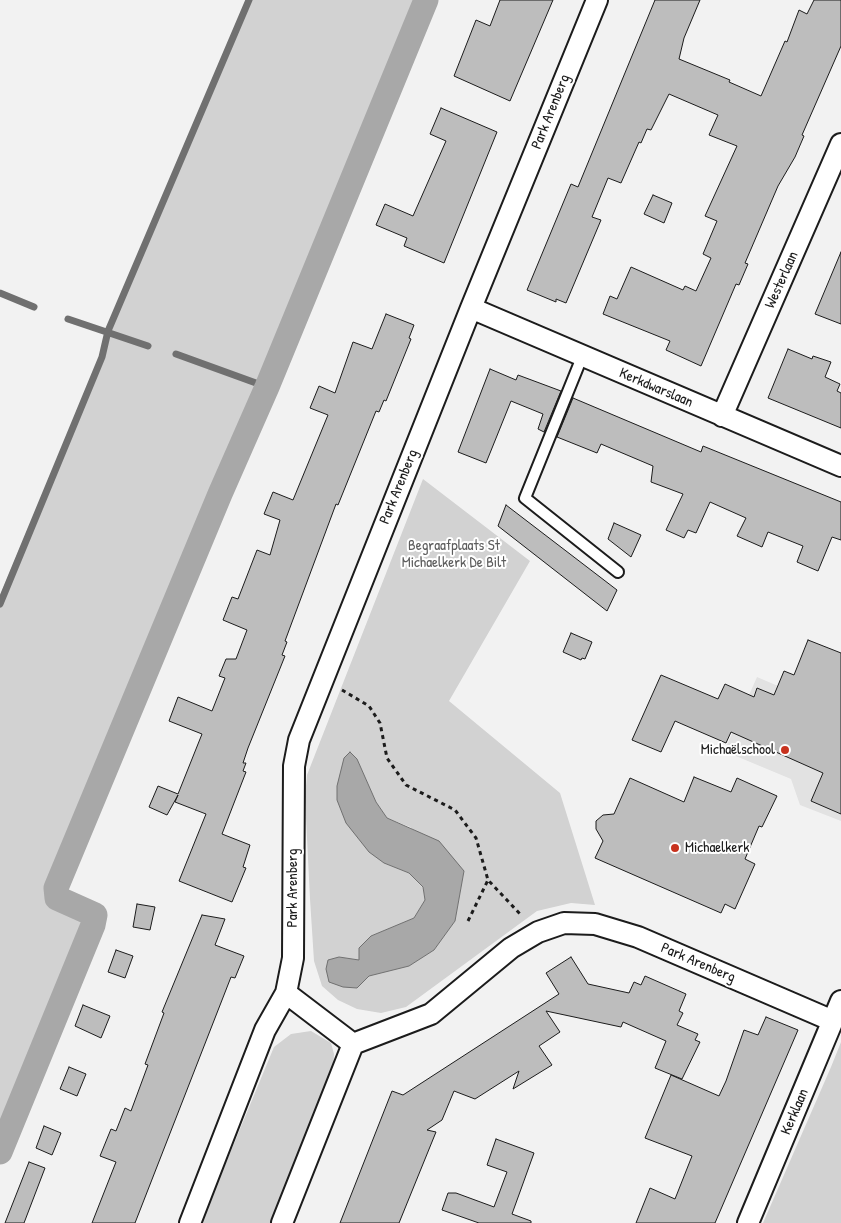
<!DOCTYPE html>
<html>
<head>
<meta charset="utf-8">
<style>
	body { margin:0 }
	canvas { display:block; background:#f2f2f2 }
</style>
</head>
<body>
<canvas width="841" height="1223"></canvas>
<script>
const context = document.querySelector('canvas').getContext('2d');
context.lineJoin = 'round';
function fill(path, color) {
  context.fillStyle = color;
  context.fill(path, 'evenodd');
}
function shape(rows) {
  const path = new Path2D();
  for (const r of rows) {
    path.moveTo(r[0], r[1]);
    for (let i = 2; i < r.length; i += 2) path.lineTo(r[i], r[i + 1]);
  }
  return path;
}
function strokePath(path, color, width, dash) {
  context.strokeStyle = color;
  context.lineWidth = width;
  context.lineCap = dash ? 'butt' : 'round';
  context.setLineDash(dash || []);
  context.stroke(path);
}
function label(font, color, halo, rows, align = 'center') {
  context.font = font + ' "Patrick Hand",sans-serif';
  context.lineWidth = 4;
  context.setLineDash([]);
  context.textBaseline = 'middle';
  context.strokeStyle = halo;
  context.fillStyle = color;
  for (const [text, x, y, turn = 0] of rows) {
    context.save();
    context.translate(x, y);
    context.rotate((+turn || 0) * Math.PI / 180);
    context.textAlign = isNaN(turn) ? turn : align;
    if (halo) context.strokeText(text, 0, 0);
    context.fillText(text, 0, 0);
    context.restore();
  }
}
fill(shape([
	[757,677,841,713,841,821,800,805,791,779,731,754,727,745]
]), '#e2e2e2');
fill(shape([
	[250,0,428,0,62,895,88,919,0,1125,0,595],
	[423,479,530,561,449,701,560,793,595,905,571,903,537,911,406,1007,381,1013,357,1009,338,1000,322,986,314,961,310,899,305,797,307,775],
	[357,759,376,802,387,818,410,827,464,872,455,921,434,950,409,966,369,976,357,988,339,957,359,960,371,936,414,918,425,900,423,888,409,873,384,863,337,786],
	[311,1031,331,1043,334,1054,333,1070,276,1223,201,1223,274,1047,291,1034],
	[841,1042,841,1223,763,1223,831,1067]
]), '#d2d2d2');
const water = shape([
	[350,752,357,759,376,802,387,818,439,841,464,871,455,921,434,950,409,966,369,976,357,988,343,987,329,982,326,969,328,960,339,957,359,960,359,948,371,936,414,918,425,900,423,887,409,873,384,863,369,852,346,823,337,800,337,786,344,758,350,752]
]);
fill(water, '#a8a8a8');
strokePath(water, '#707070', 1);
strokePath(shape([
	[0,293,34,307],
	[68,319,148,346],
	[176,354,267,387],
	[0,604,102,357,108,331,249,0]
]), '#707070', 7);
strokePath(shape([
	[0,1152,93,925,95,915,57,898,56,888,220,494,267,387,426,0]
]), '#a8a8a8', 25);
const building = shape([
	[500,0,553,0,510,101,454,76,476,20,490,26,500,0],
	[655,0,700,0,684,38,679,59,730,80,729,82,761,96,785,41,787,42,799,10,807,14,814,0,841,0,841,46,802,135,804,136,795,157,778,186,745,263,748,264,739,285,736,284,701,366,666,350,670,341,603,314,610,296,617,299,631,267,683,290,685,286,696,291,711,258,703,254,717,221,705,216,737,146,709,135,718,115,669,94,651,130,647,129,641,143,639,142,621,183,608,178,592,217,601,220,566,303,556,299,556,302,527,290,571,184,578,187,655,0],
	[441,108,497,132,444,263,404,246,407,238,376,225,385,204,413,216,446,141,430,134,441,108],
	[653,195,672,203,664,223,644,214,653,195],
	[841,252,841,324,815,314,841,252],
	[386,314,414,325,409,338,411,339,386,401,384,400,379,412,376,411,338,505,336,504,285,641,287,642,282,655,285,656,248,748,243,763,246,763,243,771,246,772,222,834,250,845,243,867,246,868,232,902,179,881,206,814,175,802,178,795,167,815,149,807,158,786,178,794,202,734,169,721,178,697,212,711,225,678,219,676,226,659,236,659,247,630,223,620,232,597,238,599,257,550,270,555,280,520,264,514,273,492,293,500,328,415,310,408,319,386,335,393,353,342,372,349,386,314],
	[788,349,812,359,813,356,831,362,825,377,840,384,837,391,841,393,841,428,768,398,788,349],
	[490,369,516,380,518,375,561,391,544,432,538,429,543,414,511,401,486,463,458,452,490,369],
	[573,398,701,452,703,446,841,502,841,540,832,537,818,571,797,562,803,546,768,532,762,547,737,536,746,518,710,502,696,533,688,530,684,538,666,530,683,494,651,482,653,466,601,444,597,453,557,437,573,398],
	[506,505,617,590,607,611,498,526,506,505],
	[614,523,641,535,631,557,608,539,614,523],
	[571,633,592,642,585,659,582,658,581,660,563,652,571,633],
	[808,640,841,653,841,814,811,801,823,773,731,732,726,743,675,721,661,752,632,740,661,675,718,699,725,684,754,697,757,688,774,695,784,671,794,675,808,640],
	[694,777,731,792,737,778,777,796,762,827,759,826,745,859,755,864,735,909,725,904,721,913,595,858,603,841,596,829,596,821,603,815,614,814,630,778,684,802,694,777],
	[137,904,155,907,150,930,133,927,137,904],
	[202,915,225,919,215,945,244,956,235,978,231,977,135,1223,92,1223,116,1162,100,1156,111,1129,116,1131,125,1108,131,1111,148,1065,145,1064,164,1013,162,1012,202,915],
	[116,950,133,956,125,978,108,972,116,950],
	[571,957,588,984,629,993,634,982,641,985,645,976,686,994,679,1011,683,1013,677,1025,698,1034,695,1040,700,1042,682,1079,655,1068,666,1041,623,1022,621,1027,546,1011,560,1032,539,1046,552,1065,513,1089,519,1071,475,1099,454,1091,442,1120,427,1130,436,1132,399,1223,340,1223,392,1091,403,1095,559,994,546,973,571,957],
	[83,1005,110,1016,101,1038,75,1026,83,1005],
	[766,1017,798,1030,715,1223,636,1223,650,1188,675,1199,692,1156,645,1138,671,1075,719,1096,726,1081,744,1030,758,1035,766,1017],
	[69,1067,86,1074,77,1096,60,1089,69,1067],
	[44,1126,61,1133,52,1155,36,1148,44,1126],
	[496,1139,534,1153,512,1214,531,1221,531,1223,479,1223,442,1210,448,1193,456,1193,494,1207,507,1172,487,1165,496,1139],
	[29,1162,45,1168,24,1223,5,1223,29,1162]
]);
fill(building, '#bdbdbd');
strokePath(building, '#1c1c1c', 1);
const service = shape([
	[582,357,525,498,618,572]
]);
const minor = shape([
	[597,0,471,308,299,740,294,766,293,958,286,993,353,1044,431,1014,511,948,538,932,564,923,595,924,638,937,833,1021],
	[471,308,841,466],
	[722,416,841,144],
	[190,1223,265,1030,286,993],
	[282,1223,353,1044],
	[748,1223,841,1001]
]);
strokePath(service, '#1c1c1c', 14);
strokePath(minor, '#1c1c1c', 24);
strokePath(shape([
	[342,690,369,706,380,723,387,758,406,785,455,810,476,838,488,880,522,916],
	[468,921,488,880]
]), '#1c1c1c', 3, [4, 4]);
strokePath(service, '#fff', 10);
strokePath(minor, '#fff', 20);
for (const [x, y, r, color] of [
	[785,750,5,"#c8321e"],
	[675,848,5,"#c8321e"]
]) {
  const dot = new Path2D();
  dot.arc(x, y, r, 0, 2 * Math.PI);
  context.fillStyle = color;
  context.fill(dot);
  strokePath(dot, '#fff', 2);
}
label('15px', '#1c1c1c', '#fff', [
	["Park Arenberg",551,112,-68],
	["Westerlaan",782,280,-66],
	["Kerkdwarslaan",656,388,23],
	["Park Arenberg",399,487,-68],
	["Park Arenberg",293,888,-90],
	["Park Arenberg",698,963,23],
	["Kerklaan",795,1112,-67]
]);
label('15px', '#5c5c5c', '#fff', [
	["Begraafplaats St",454,546],
	["Michaelkerk De Bilt",454,563]
]);
label('15px', '#1c1c1c', '#fff', [
	["Michaëlschool",775,750],
	["Michaelkerk",685,848,"left"]
], 'right');
</script>
</body>
</html>
